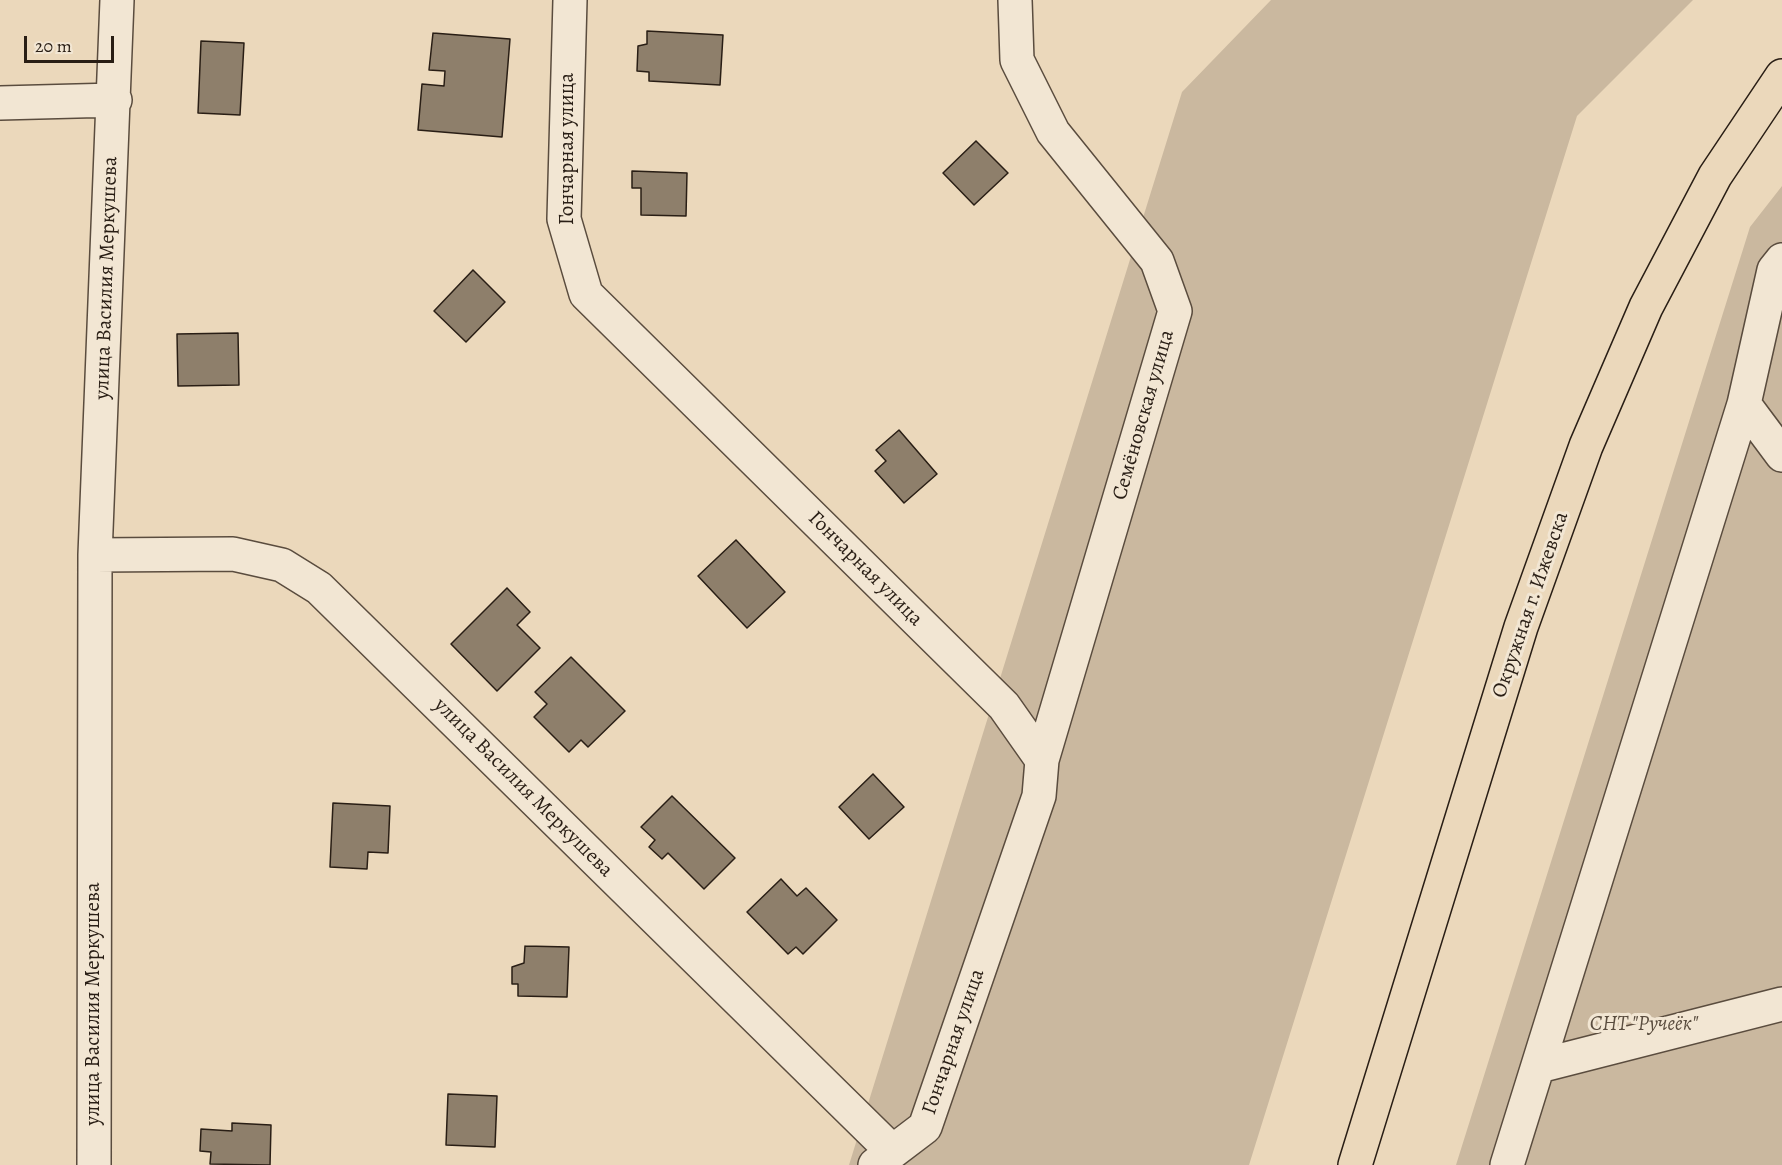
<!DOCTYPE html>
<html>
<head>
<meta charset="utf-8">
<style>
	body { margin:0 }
	#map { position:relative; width:1782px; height:1165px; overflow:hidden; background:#ebd8bb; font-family:Alegreya,serif }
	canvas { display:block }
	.scale { position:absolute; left:24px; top:36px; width:90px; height:27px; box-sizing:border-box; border:3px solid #291e15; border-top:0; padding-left:8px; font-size:18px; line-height:21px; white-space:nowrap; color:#291e15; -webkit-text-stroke:4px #f2e6d3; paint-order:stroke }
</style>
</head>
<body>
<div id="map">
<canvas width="1782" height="1165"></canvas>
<div class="scale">20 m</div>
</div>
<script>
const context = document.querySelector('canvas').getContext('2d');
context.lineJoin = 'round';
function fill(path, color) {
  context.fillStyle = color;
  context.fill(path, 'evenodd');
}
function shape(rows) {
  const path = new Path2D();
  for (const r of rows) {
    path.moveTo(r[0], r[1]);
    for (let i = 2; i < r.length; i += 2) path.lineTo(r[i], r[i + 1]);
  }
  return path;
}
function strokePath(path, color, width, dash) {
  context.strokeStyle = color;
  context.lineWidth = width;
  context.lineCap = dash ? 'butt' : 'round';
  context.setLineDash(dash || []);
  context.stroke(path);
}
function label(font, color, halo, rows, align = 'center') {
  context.font = font + ' Alegreya,serif';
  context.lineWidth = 6;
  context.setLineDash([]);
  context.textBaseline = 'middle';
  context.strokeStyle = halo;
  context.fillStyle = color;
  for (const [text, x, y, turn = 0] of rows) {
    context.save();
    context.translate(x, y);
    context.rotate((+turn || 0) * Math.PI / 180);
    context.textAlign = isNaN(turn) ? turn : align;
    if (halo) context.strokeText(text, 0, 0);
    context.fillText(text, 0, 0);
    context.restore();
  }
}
fill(shape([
	[1271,0,1693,0,1577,116,1249,1165,849,1165,1182,92],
	[1782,186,1782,1165,1456,1165,1750,227]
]), '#cab89f');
const building = shape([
	[647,31,723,35,720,85,649,81,649,72,637,71,638,46,647,44,647,31],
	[433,33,510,39,502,137,418,130,422,84,444,86,445,71,429,70,433,33],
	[201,41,244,43,240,115,198,113,201,41],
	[976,141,1008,173,974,205,943,173,976,141],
	[632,171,687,173,686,216,641,215,641,188,632,188,632,171],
	[473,270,505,302,466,342,434,311,473,270],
	[238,333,239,385,178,386,177,334,238,333],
	[899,430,937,474,904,503,875,471,886,461,876,450,899,430],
	[736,540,785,592,747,628,698,576,736,540],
	[507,588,530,612,517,625,540,648,497,691,451,644,507,588],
	[571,657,625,711,588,747,581,740,569,752,534,717,547,704,535,692,571,657],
	[873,774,904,807,869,839,839,807,873,774],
	[672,796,735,858,704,889,668,853,662,859,649,847,655,840,641,827,672,796],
	[333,803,390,806,388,853,368,852,367,869,330,867,333,803],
	[781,879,797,896,806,888,837,920,803,954,796,947,788,954,747,912,781,879],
	[525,946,569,947,567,997,518,996,518,984,512,984,512,967,524,963,525,946],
	[448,1094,497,1096,495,1147,446,1145,448,1094],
	[232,1123,271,1125,270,1165,210,1164,211,1152,200,1151,201,1129,232,1131,232,1123]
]);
fill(building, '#8e7f6b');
strokePath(building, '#291e15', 1.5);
const minor = shape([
	[570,0,564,219,586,294,1004,706,1042,760,1039,796,925,1127,875,1165],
	[1015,0,1017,60,1053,132,1157,261,1175,311,1042,760],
	[0,103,115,100],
	[1744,404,1782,455],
	[95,555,233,554,282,565,319,588,892,1151],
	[1539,1066,1782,1004],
	[94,1165,95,555,117,0],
	[1507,1165,1744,404,1774,270,1782,260]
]);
const major = shape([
	[1355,1165,1521,627,1586,446,1646,307,1715,176,1782,76]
]);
strokePath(minor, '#5a4c3e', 36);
strokePath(major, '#291e15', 36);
strokePath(minor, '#f2e6d3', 33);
strokePath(major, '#ebd8bb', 33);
label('21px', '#291e15', '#f2e6d3', [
	["Гончарная улица",568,149,-90],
	["улица Василия Меркушева",107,278,-88],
	["Семёновская улица",1144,415,-74],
	["Гончарная улица",865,569,45],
	["Окружная г. Ижевска",1531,605,-71],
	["улица Василия Меркушева",523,788,45],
	["улица Василия Меркушева",94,1004,-90],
	["Гончарная улица",954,1042,-71]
]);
label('italic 21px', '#594c3e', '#f2e6d3', [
	["СНТ \"Ручеёк\"",1644,1025]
]);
</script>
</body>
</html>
